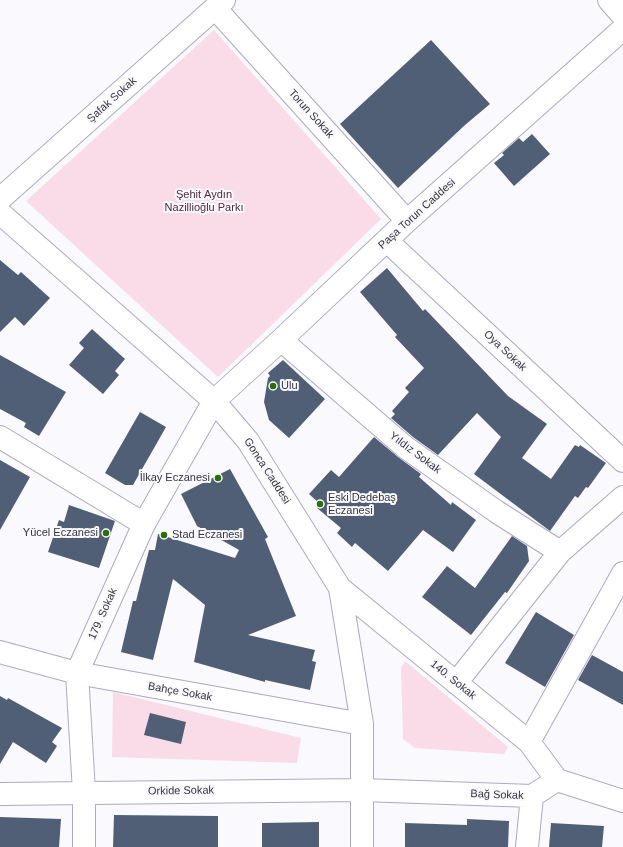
<!DOCTYPE html>
<html>
<head>
<meta charset="utf-8">
<style>
	body { margin:0 }
	canvas { display:block; background:#f9f9fe }
</style>
</head>
<body>
<canvas width="623" height="847"></canvas>
<script>
const context = document.querySelector('canvas').getContext('2d');
context.lineJoin = 'round';
function fill(path, color) {
  context.fillStyle = color;
  context.fill(path, 'evenodd');
}
function shape(rows) {
  const path = new Path2D();
  for (const r of rows) {
    path.moveTo(r[0], r[1]);
    for (let i = 2; i < r.length; i += 2) path.lineTo(r[i], r[i + 1]);
  }
  return path;
}
function strokePath(path, color, width, dash) {
  context.strokeStyle = color;
  context.lineWidth = width;
  context.lineCap = dash ? 'butt' : 'round';
  context.setLineDash(dash || []);
  context.stroke(path);
}
function label(font, color, halo, rows, align = 'center') {
  context.font = font + ' Arial,sans-serif';
  context.lineWidth = 4;
  context.setLineDash([]);
  context.textBaseline = 'middle';
  context.strokeStyle = halo;
  context.fillStyle = color;
  for (const [text, x, y, turn = 0] of rows) {
    context.save();
    context.translate(x, y);
    context.rotate((+turn || 0) * Math.PI / 180);
    context.textAlign = isNaN(turn) ? turn : align;
    if (halo) context.strokeText(text, 0, 0);
    context.fillText(text, 0, 0);
    context.restore();
  }
}
fill(shape([
	[214,30,381,219,218,377,26,201],
	[405,661,508,747,504,754,415,748,403,739,401,667],
	[113,692,301,738,297,763,112,757]
]), '#fadbe8');
fill(shape([
	[431,40,490,104,465,125,398,188,340,124],
	[532,134,550,154,514,186,494,163,504,155,502,153,519,138,523,142],
	[0,260,18,275,21,272,50,298,24,326,15,317,0,332],
	[387,268,423,311,425,309,508,396,547,424,522,458,551,479,575,445,579,447,580,445,606,463,588,488,586,487,578,498,575,496,550,531,474,474,501,437,477,413,438,455,413,437,391,418,395,414,392,411,409,392,405,388,424,368,395,337,397,335,360,292],
	[92,329,125,359,115,371,119,375,103,394,69,365,84,348,79,343],
	[0,355,66,392,39,436,24,427,26,423,0,409],
	[283,360,325,399,289,438,269,420,264,402,268,378,270,376,268,373],
	[140,412,166,427,133,485,125,485,105,473],
	[374,437,398,457,421,474,419,477,451,505,452,502,476,520,453,552,423,530,388,571,355,543,352,547,337,533,341,528,317,508,320,504,309,494,331,470,339,477],
	[0,460,30,477,0,530],
	[230,469,268,537,265,539,296,616,248,635,315,650,312,661,316,662,310,690,265,680,265,682,194,662,205,605,173,579,153,660,121,652,133,601,136,601,149,550,155,550,158,534,235,558,239,550,197,526,181,494],
	[69,505,115,521,99,568,48,552,59,520,64,522],
	[512,536,527,546,529,561,507,593,505,592,471,635,422,597,447,566,475,588],
	[536,612,574,635,545,687,505,663],
	[592,655,623,672,623,705,578,680],
	[0,696,7,700,8,698,62,728,52,742,57,746,46,763,13,742,0,764],
	[150,713,186,722,181,744,144,735],
	[114,815,218,816,218,847,113,847],
	[0,817,61,819,59,847,0,847],
	[467,819,509,821,508,847,405,847,405,823,467,825],
	[319,822,319,847,262,847,262,823],
	[551,823,604,826,602,847,549,847]
]), '#515f76');
const minor = shape([
	[609,0,623,16],
	[215,8,407,221],
	[0,199,224,0],
	[0,213,214,401,248,441,340,588,362,724,362,847],
	[387,241,623,461],
	[281,340,405,447,497,512,560,552],
	[0,437,144,524],
	[340,588,529,742,557,780],
	[0,652,77,673,362,724],
	[456,683,560,552,623,497],
	[529,742,623,573],
	[0,794,362,790,532,796,557,780,623,801],
	[84,847,84,792,77,673,144,524,214,401,281,340,407,221,623,29],
	[527,847,532,796]
]);
strokePath(minor, '#acaac3', 24);
strokePath(minor, '#fff', 22);
for (const [x, y, r, color] of [
	[273,386,4,"#2c6e06"],
	[218,478,4,"#2c6e06"],
	[320,504,4,"#2c6e06"],
	[106,533,4,"#2c6e06"],
	[164,535,4,"#2c6e06"]
]) {
  const dot = new Path2D();
  dot.arc(x, y, r, 0, 2 * Math.PI);
  context.fillStyle = color;
  context.fill(dot);
  strokePath(dot, '#f9f9fe', 1.5);
}
label('11px', '#35343f', '#f9f9fe', [
	["Şafak Sokak",112,100,-42],
	["Torun Sokak",311,114,48],
	["Paşa Torun Caddesi",417,214,-42],
	["Oya Sokak",505,351,43],
	["Yıldız Sokak",415,453,37],
	["Gonca Caddesi",267,471,57],
	["179. Sokak",103,614,-66],
	["140. Sokak",453,680,39],
	["Bahçe Sokak",180,692,10],
	["Orkide Sokak",181,791,-1],
	["Bağ Sokak",497,795,2]
]);
label('11px', '#54283d', '#f9f9fe', [
	["Şehit Aydın",204,195],
	["Nazillioğlu Parkı",204,208]
]);
label('11px', '#35343f', '#f9f9fe', [
	["Ulu",281,386],
	["İlkay Eczanesi",210,478,"right"],
	["Eski Dedebaş",328,498],
	["Eczanesi",328,511],
	["Yücel Eczanesi",98,533,"right"],
	["Stad Eczanesi",172,535]
], 'left');
</script>
</body>
</html>
